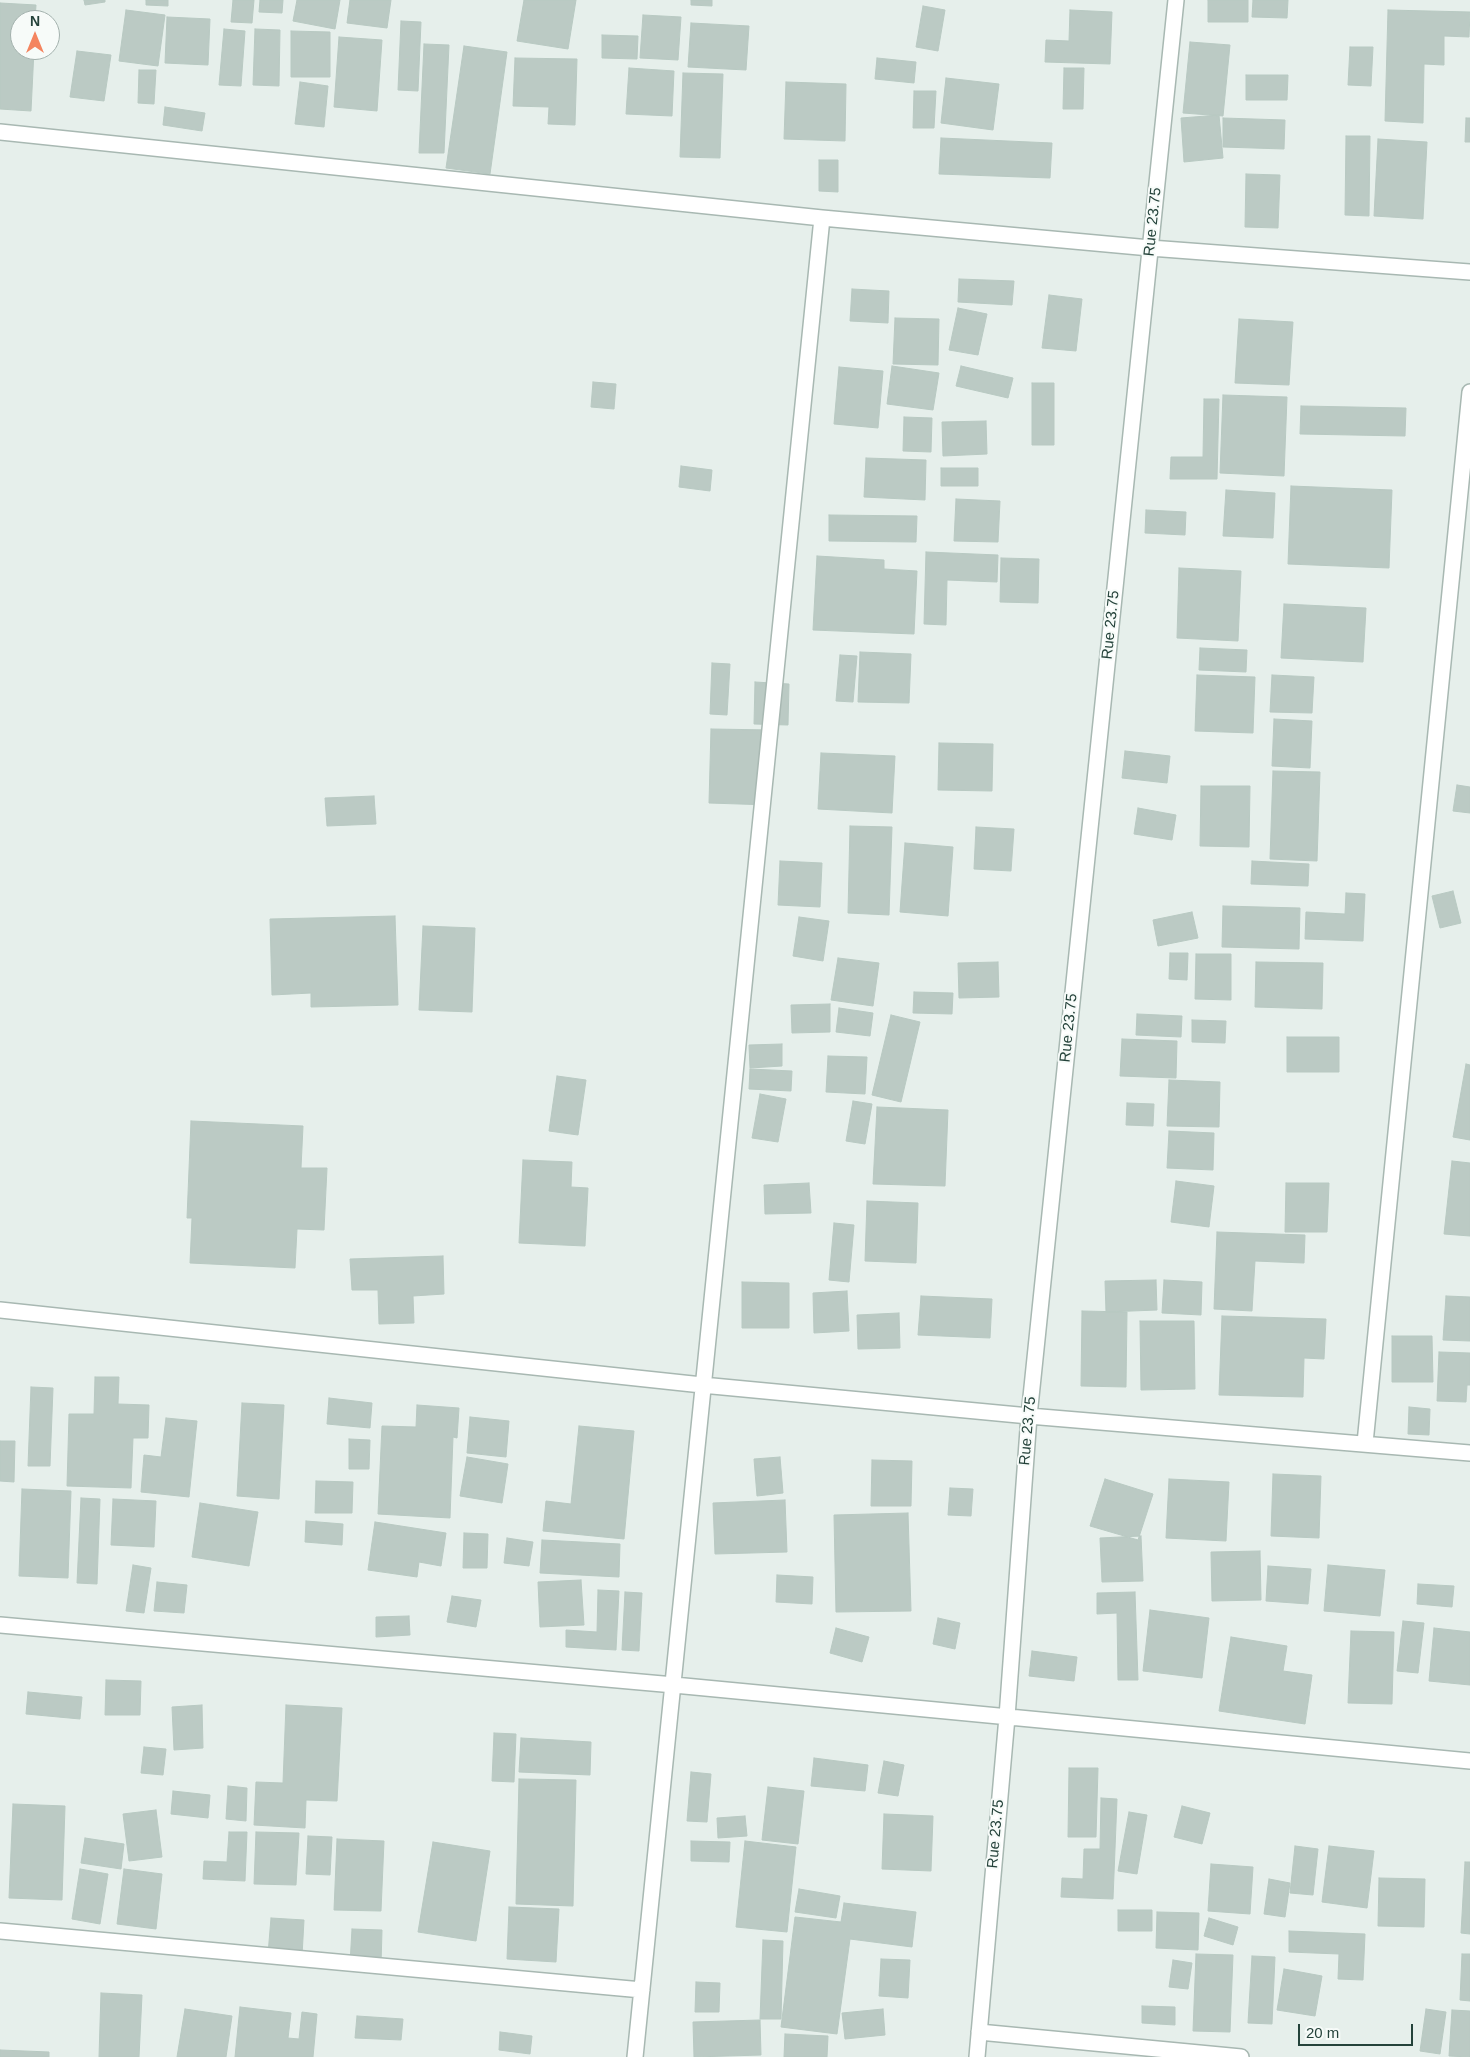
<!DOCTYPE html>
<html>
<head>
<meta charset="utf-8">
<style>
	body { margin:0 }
	#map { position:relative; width:1470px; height:2057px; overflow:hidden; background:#e6efeb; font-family:Helvetica,sans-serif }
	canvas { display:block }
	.north { position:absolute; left:10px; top:10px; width:50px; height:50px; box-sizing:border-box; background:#f7fbf9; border:1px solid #a3b1ad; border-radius:50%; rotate:0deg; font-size:14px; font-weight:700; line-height:20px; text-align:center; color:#24423a }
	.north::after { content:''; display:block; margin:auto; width:18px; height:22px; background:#f4845f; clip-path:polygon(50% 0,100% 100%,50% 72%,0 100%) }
	.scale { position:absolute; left:1298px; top:2024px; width:115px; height:22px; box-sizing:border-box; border:2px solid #24423a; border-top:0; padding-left:6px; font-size:15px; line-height:18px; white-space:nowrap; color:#24423a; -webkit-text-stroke:4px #f7fbf9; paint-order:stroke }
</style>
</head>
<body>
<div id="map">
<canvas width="1470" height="2057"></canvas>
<div class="north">N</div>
<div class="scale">20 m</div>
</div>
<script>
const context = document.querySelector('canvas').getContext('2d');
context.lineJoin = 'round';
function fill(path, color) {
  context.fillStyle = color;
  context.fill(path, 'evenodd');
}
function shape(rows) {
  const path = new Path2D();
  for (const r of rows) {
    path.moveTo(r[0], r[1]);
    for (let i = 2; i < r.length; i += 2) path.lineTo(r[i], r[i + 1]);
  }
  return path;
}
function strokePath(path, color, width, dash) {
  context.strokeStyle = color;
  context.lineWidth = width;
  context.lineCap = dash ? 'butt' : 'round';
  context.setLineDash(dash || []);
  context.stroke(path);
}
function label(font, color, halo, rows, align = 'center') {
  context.font = font + ' Helvetica,sans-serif';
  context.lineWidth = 4;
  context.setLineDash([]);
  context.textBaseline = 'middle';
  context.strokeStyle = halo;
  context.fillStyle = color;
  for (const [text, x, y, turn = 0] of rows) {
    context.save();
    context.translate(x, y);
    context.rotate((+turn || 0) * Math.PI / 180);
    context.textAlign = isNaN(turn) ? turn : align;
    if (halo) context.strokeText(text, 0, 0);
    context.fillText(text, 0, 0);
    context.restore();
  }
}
const building = shape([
	[84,0,105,0,105,2,85,5,84,0],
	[146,0,168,0,168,6,146,5,146,0],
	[233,0,254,0,252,23,231,22,233,0],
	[260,0,283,0,282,13,259,12,260,0],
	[297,0,340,0,335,29,293,21,297,0],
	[350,0,391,0,387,28,347,23,350,0],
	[524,0,576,0,568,49,517,41,524,0],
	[691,0,712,0,712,6,691,5,691,0],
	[1208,0,1248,0,1248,22,1208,22,1208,0],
	[1253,0,1288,0,1287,18,1252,17,1253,0],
	[0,3,36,5,35,20,20,20,20,50,34,50,31,111,0,109,0,3],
	[923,6,945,10,938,51,916,47,923,6],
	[126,10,165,15,158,66,119,61,126,10],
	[1070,10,1112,12,1110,64,1045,62,1046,40,1069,41,1070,10],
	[1388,10,1470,12,1469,37,1444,36,1444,65,1424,64,1423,123,1385,121,1388,10],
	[643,15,681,17,678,60,640,58,643,15],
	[167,17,210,19,208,65,165,63,167,17],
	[401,21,421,22,418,91,398,90,401,21],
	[691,23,749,26,746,70,688,67,691,23],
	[224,29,245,31,241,86,219,85,224,29],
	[255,29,280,30,279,86,253,85,255,29],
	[291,31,330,32,330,77,291,77,291,31],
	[602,35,638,36,637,59,602,58,602,35],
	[339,37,382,40,377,111,334,107,339,37],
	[1190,42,1230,45,1223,116,1183,113,1190,42],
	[424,44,449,45,444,153,419,153,424,44],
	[464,46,507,52,490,174,446,168,464,46],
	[1350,47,1373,47,1371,86,1348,85,1350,47],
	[77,51,111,55,104,101,70,97,77,51],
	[515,58,577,59,575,125,548,124,549,107,513,106,515,58],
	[877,58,916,62,914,83,875,79,877,58],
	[629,68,674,71,672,116,626,114,629,68],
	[1064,68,1084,68,1083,109,1063,109,1064,68],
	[139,70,156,70,154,104,138,103,139,70],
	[683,73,723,74,720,158,680,157,683,73],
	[1246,75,1288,75,1287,100,1246,100,1246,75],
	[946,78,999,84,993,130,941,123,946,78],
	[300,82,328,86,324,127,295,124,300,82],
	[786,82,846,84,845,141,784,139,786,82],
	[914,91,936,91,934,128,913,128,914,91],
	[165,107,205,113,202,131,163,125,165,107],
	[1219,115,1223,158,1184,162,1181,118,1219,115],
	[1223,118,1285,120,1284,149,1223,147,1223,118],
	[1466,118,1470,118,1470,142,1465,142,1466,118],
	[1346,136,1370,136,1369,216,1345,215,1346,136],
	[941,138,1052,143,1050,178,939,174,941,138],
	[1378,139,1427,142,1423,219,1374,216,1378,139],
	[819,160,838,160,838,192,819,191,819,160],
	[1246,174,1280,175,1278,228,1245,227,1246,174],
	[959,279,1014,281,1012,305,958,302,959,279],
	[852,289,889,291,888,323,850,321,852,289],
	[1049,295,1082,299,1076,351,1042,348,1049,295],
	[958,308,987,314,978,355,949,350,958,308],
	[895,318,939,319,938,365,893,364,895,318],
	[1239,319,1293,322,1289,385,1235,383,1239,319],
	[892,366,939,373,933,410,887,404,892,366],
	[961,366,1013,378,1008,398,956,386,961,366],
	[839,367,883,371,878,428,834,424,839,367],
	[593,382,616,384,614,409,591,407,593,382],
	[1032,383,1054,383,1054,445,1032,445,1032,383],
	[1223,395,1287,397,1284,476,1220,473,1223,395],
	[1204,399,1219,399,1217,479,1170,479,1171,457,1203,457,1204,399],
	[1301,406,1406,408,1405,436,1300,434,1301,406],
	[904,417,932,418,931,452,903,451,904,417],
	[986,421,987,454,943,456,942,422,986,421],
	[866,458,926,460,925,500,864,497,866,458],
	[681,466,712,470,710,491,679,487,681,466],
	[941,468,978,468,978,486,941,486,941,468],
	[1291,486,1392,490,1389,568,1288,564,1291,486],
	[1226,490,1275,493,1273,538,1223,536,1226,490],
	[956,499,1000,501,998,542,954,541,956,499],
	[1146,510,1186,512,1185,535,1145,533,1146,510],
	[829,515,917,516,916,542,829,541,829,515],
	[926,552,998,555,997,582,947,580,946,625,924,624,926,552],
	[817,556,884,560,884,569,917,571,914,634,813,630,817,556],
	[1001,558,1039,559,1038,603,1000,602,1001,558],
	[1179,568,1241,571,1238,641,1177,638,1179,568],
	[1284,604,1366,608,1363,662,1281,658,1284,604],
	[1200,648,1247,650,1246,672,1199,670,1200,648],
	[860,652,911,654,909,703,858,702,860,652],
	[840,655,857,656,853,702,836,701,840,655],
	[712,663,730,664,727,715,710,714,712,663],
	[1197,675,1255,677,1253,733,1195,731,1197,675],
	[1272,675,1314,677,1312,713,1270,712,1272,675],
	[755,682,789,684,788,725,754,724,755,682],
	[1274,719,1312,721,1310,768,1272,766,1274,719],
	[711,729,772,730,770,805,709,803,711,729],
	[939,743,993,744,992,791,938,790,939,743],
	[1125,751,1170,756,1167,783,1122,778,1125,751],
	[821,753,895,756,892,813,818,809,821,753],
	[1273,771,1320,772,1317,861,1270,859,1273,771],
	[1457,785,1470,787,1470,813,1453,811,1457,785],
	[1201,786,1250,786,1249,847,1200,846,1201,786],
	[374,796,376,824,327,826,325,798,374,796],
	[1138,808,1176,815,1172,840,1134,834,1138,808],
	[850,826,892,827,889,915,848,913,850,826],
	[976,827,1014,829,1011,871,974,869,976,827],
	[905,843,953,847,948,916,900,912,905,843],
	[780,861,822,863,820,907,778,905,780,861],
	[1252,861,1309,864,1308,886,1251,884,1252,861],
	[1453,891,1461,923,1440,928,1432,896,1453,891],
	[1346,893,1365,894,1363,941,1305,939,1306,912,1345,914,1346,893],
	[1223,906,1300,908,1299,949,1222,947,1223,906],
	[1192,912,1198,938,1158,946,1153,920,1192,912],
	[395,916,398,1005,311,1007,311,993,272,995,270,919,395,916],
	[799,917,829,921,823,961,793,956,799,917],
	[423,926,475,928,472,1012,419,1010,423,926],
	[1170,953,1188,953,1187,980,1169,979,1170,953],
	[1196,954,1231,954,1231,1000,1195,999,1196,954],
	[838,958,879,963,873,1006,831,1000,838,958],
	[998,962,999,997,959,998,958,963,998,962],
	[1256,962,1323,963,1322,1009,1255,1007,1256,962],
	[914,992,953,993,952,1014,913,1013,914,992],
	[830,1004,830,1032,792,1033,791,1005,830,1004],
	[839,1008,873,1013,870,1036,836,1032,839,1008],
	[1137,1014,1182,1016,1181,1037,1136,1035,1137,1014],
	[891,1015,920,1022,901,1102,872,1095,891,1015],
	[1192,1020,1226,1021,1225,1043,1192,1042,1192,1020],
	[1287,1037,1339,1037,1339,1072,1287,1072,1287,1037],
	[1122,1039,1177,1041,1176,1078,1120,1076,1122,1039],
	[782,1044,782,1066,750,1068,749,1045,782,1044],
	[828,1056,867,1057,865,1094,826,1092,828,1056],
	[1466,1064,1470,1065,1470,1140,1453,1137,1466,1064],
	[750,1069,792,1071,791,1091,749,1089,750,1069],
	[557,1076,586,1080,578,1135,549,1131,557,1076],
	[1169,1080,1220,1082,1219,1127,1167,1126,1169,1080],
	[760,1094,786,1099,778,1142,752,1138,760,1094],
	[853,1101,872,1104,865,1144,846,1141,853,1101],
	[1127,1103,1154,1104,1153,1126,1126,1125,1127,1103],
	[877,1107,948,1110,945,1186,873,1184,877,1107],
	[191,1121,303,1126,301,1168,327,1168,324,1230,297,1229,295,1268,190,1263,192,1218,187,1218,191,1121],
	[1169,1131,1214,1133,1213,1170,1167,1168,1169,1131],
	[523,1160,572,1162,571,1187,588,1188,585,1246,519,1243,523,1160],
	[1452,1161,1470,1163,1470,1236,1444,1234,1452,1161],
	[1176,1181,1214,1186,1209,1227,1171,1222,1176,1181],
	[809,1183,811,1213,765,1214,764,1185,809,1183],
	[1286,1183,1329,1183,1327,1232,1285,1232,1286,1183],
	[867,1201,918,1203,916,1263,865,1261,867,1201],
	[834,1223,854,1225,849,1282,829,1280,834,1223],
	[1217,1232,1305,1235,1304,1263,1255,1261,1252,1311,1214,1309,1217,1232],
	[443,1256,444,1294,413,1296,414,1323,379,1324,378,1290,352,1290,350,1259,443,1256],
	[1156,1280,1157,1310,1106,1312,1105,1281,1156,1280],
	[1164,1280,1202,1282,1201,1315,1162,1313,1164,1280],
	[742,1282,789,1283,789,1328,742,1328,742,1282],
	[847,1291,849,1331,814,1333,813,1293,847,1291],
	[921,1296,992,1299,990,1338,918,1335,921,1296],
	[1446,1296,1470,1297,1470,1341,1443,1340,1446,1296],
	[1082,1311,1127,1312,1126,1387,1081,1386,1082,1311],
	[899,1313,900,1348,858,1349,857,1315,899,1313],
	[1222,1316,1326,1319,1324,1359,1304,1358,1303,1397,1219,1395,1222,1316],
	[1140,1321,1194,1321,1195,1389,1141,1390,1140,1321],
	[1392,1336,1432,1336,1433,1382,1392,1382,1392,1336],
	[1439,1352,1470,1353,1470,1385,1467,1385,1466,1402,1437,1401,1439,1352],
	[95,1377,119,1377,118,1404,149,1405,148,1438,133,1438,131,1488,67,1486,69,1414,94,1414,95,1377],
	[31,1387,53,1388,50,1466,28,1466,31,1387],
	[329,1398,372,1403,370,1428,327,1424,329,1398],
	[242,1403,284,1405,279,1499,237,1496,242,1403],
	[417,1405,459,1408,457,1438,453,1437,450,1518,378,1514,382,1426,416,1427,417,1405],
	[1409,1407,1430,1409,1429,1435,1408,1434,1409,1407],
	[470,1417,509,1421,506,1457,467,1453,470,1417],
	[166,1418,197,1421,189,1497,141,1492,144,1455,161,1457,166,1418],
	[579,1426,634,1431,624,1539,543,1531,546,1501,571,1504,579,1426],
	[349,1439,370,1440,369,1469,349,1469,349,1439],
	[0,1441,15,1441,14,1482,0,1481,0,1441],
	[467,1457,508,1464,502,1503,460,1496,467,1457],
	[780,1457,783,1493,757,1496,754,1459,780,1457],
	[872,1460,912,1461,911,1506,871,1506,872,1460],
	[1273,1474,1321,1476,1319,1538,1271,1536,1273,1474],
	[1105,1479,1153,1494,1138,1540,1090,1526,1105,1479],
	[1169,1479,1229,1482,1226,1541,1166,1538,1169,1479],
	[316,1481,353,1482,352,1513,315,1513,316,1481],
	[950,1488,973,1489,971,1516,948,1515,950,1488],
	[22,1489,71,1491,68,1578,19,1576,22,1489],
	[81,1498,100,1499,97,1584,77,1583,81,1498],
	[113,1499,156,1501,154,1547,111,1545,113,1499],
	[785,1500,787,1552,715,1554,713,1503,785,1500],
	[200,1503,258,1512,249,1566,192,1557,200,1503],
	[908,1513,911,1611,836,1612,834,1515,908,1513],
	[306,1521,343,1524,342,1545,305,1542,306,1521],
	[375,1522,446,1533,441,1566,419,1562,417,1577,368,1570,375,1522],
	[464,1533,488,1534,487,1568,463,1568,464,1533],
	[1141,1536,1143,1581,1102,1582,1100,1538,1141,1536],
	[507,1538,533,1542,529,1566,504,1563,507,1538],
	[542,1540,620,1544,619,1577,540,1573,542,1540],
	[1260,1551,1261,1600,1212,1601,1211,1552,1260,1551],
	[133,1565,151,1568,144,1613,126,1611,133,1565],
	[1328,1565,1385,1570,1380,1616,1324,1611,1328,1565],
	[1268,1566,1311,1569,1308,1604,1266,1601,1268,1566],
	[777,1575,813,1577,812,1604,776,1602,777,1575],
	[581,1580,584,1625,540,1627,538,1582,581,1580],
	[157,1582,187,1585,184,1613,154,1611,157,1582],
	[1418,1584,1454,1586,1452,1607,1417,1604,1418,1584],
	[598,1590,619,1591,616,1650,566,1647,566,1630,597,1632,598,1590],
	[625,1592,642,1593,639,1651,622,1650,625,1592],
	[1135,1592,1138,1680,1118,1680,1117,1613,1097,1614,1097,1593,1135,1592],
	[452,1596,481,1600,476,1627,447,1622,452,1596],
	[1150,1610,1209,1618,1202,1678,1143,1671,1150,1610],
	[409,1616,410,1635,376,1637,376,1617,409,1616],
	[938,1618,960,1623,955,1649,933,1644,938,1618],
	[1403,1621,1424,1623,1418,1673,1397,1671,1403,1621],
	[836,1628,869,1637,862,1662,830,1653,836,1628],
	[1434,1628,1470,1632,1470,1685,1429,1681,1434,1628],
	[1351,1631,1394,1632,1392,1704,1348,1703,1351,1631],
	[1231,1637,1287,1646,1283,1671,1312,1675,1305,1724,1219,1711,1231,1637],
	[1032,1651,1077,1657,1074,1681,1029,1676,1032,1651],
	[106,1680,141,1681,140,1715,105,1715,106,1680],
	[28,1692,82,1697,80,1719,26,1714,28,1692],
	[202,1705,203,1748,174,1750,172,1707,202,1705],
	[286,1705,342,1708,337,1801,306,1800,305,1828,254,1825,256,1782,283,1783,286,1705],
	[494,1733,516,1734,514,1782,492,1781,494,1733],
	[521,1738,591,1742,590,1775,519,1772,521,1738],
	[144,1747,166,1749,163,1775,141,1773,144,1747],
	[814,1758,868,1765,865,1791,811,1786,814,1758],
	[884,1761,904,1765,898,1796,878,1793,884,1761],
	[1069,1768,1098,1768,1096,1837,1068,1837,1069,1768],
	[691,1772,711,1774,707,1822,687,1821,691,1772],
	[519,1779,576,1780,573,1906,516,1904,519,1779],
	[228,1786,247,1788,246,1821,226,1819,228,1786],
	[768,1787,804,1791,798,1844,762,1840,768,1787],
	[173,1791,210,1795,208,1818,171,1814,173,1791],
	[1101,1798,1117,1799,1113,1899,1061,1897,1062,1878,1083,1879,1084,1849,1100,1849,1101,1798],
	[13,1804,65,1806,62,1900,9,1898,13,1804],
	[1182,1806,1210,1813,1202,1844,1174,1837,1182,1806],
	[156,1810,162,1857,129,1861,123,1814,156,1810],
	[1129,1812,1147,1815,1137,1874,1118,1871,1129,1812],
	[884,1814,933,1816,931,1871,882,1869,884,1814],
	[745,1816,747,1836,718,1838,717,1818,745,1816],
	[229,1832,247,1832,245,1881,203,1879,204,1861,227,1862,229,1832],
	[256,1832,299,1833,296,1885,254,1884,256,1832],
	[308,1836,332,1837,330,1875,306,1874,308,1836],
	[85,1838,124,1844,121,1869,81,1863,85,1838],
	[337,1839,384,1841,381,1911,334,1910,337,1839],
	[691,1841,730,1842,729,1862,691,1861,691,1841],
	[745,1841,796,1847,787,1932,736,1927,745,1841],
	[433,1842,490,1851,476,1941,418,1932,433,1842],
	[1295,1846,1318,1849,1313,1895,1290,1893,1295,1846],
	[1329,1846,1374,1851,1367,1908,1322,1902,1329,1846],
	[1465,1862,1470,1862,1470,1934,1461,1933,1465,1862],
	[1211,1864,1253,1867,1250,1914,1208,1911,1211,1864],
	[80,1869,108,1874,100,1924,72,1919,80,1869],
	[124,1869,162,1874,156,1929,117,1924,124,1869],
	[1379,1878,1425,1879,1424,1927,1378,1926,1379,1878],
	[1269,1879,1290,1883,1285,1917,1264,1914,1269,1879],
	[799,1889,840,1896,836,1918,795,1912,799,1889],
	[844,1903,916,1912,912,1947,850,1939,837,2034,781,2027,795,1917,841,1922,844,1903],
	[509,1907,559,1909,556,1962,507,1959,509,1907],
	[1118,1910,1152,1910,1152,1931,1118,1931,1118,1910],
	[1157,1912,1199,1913,1198,1950,1156,1948,1157,1912],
	[271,1918,304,1920,302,1956,268,1954,271,1918],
	[1209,1918,1238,1927,1233,1945,1204,1936,1209,1918],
	[352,1929,382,1930,381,1965,350,1964,352,1929],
	[1289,1931,1365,1934,1363,1980,1338,1979,1339,1954,1289,1952,1289,1931],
	[763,1940,783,1941,781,2019,760,2019,763,1940],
	[1196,1954,1233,1955,1230,2032,1193,2031,1196,1954],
	[1462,1954,1470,1954,1470,2001,1460,2000,1462,1954],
	[1252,1956,1275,1957,1272,2024,1248,2023,1252,1956],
	[881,1959,910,1960,908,1998,879,1996,881,1959],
	[1173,1960,1192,1963,1188,1989,1169,1987,1173,1960],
	[1284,1969,1322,1976,1315,2016,1277,2010,1284,1969],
	[696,1982,720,1983,719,2012,695,2012,696,1982],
	[101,1993,142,1995,139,2057,99,2057,101,1993],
	[1142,2006,1175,2007,1175,2025,1142,2023,1142,2006],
	[240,2007,291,2013,288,2038,299,2039,302,2012,317,2014,313,2057,235,2057,240,2007],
	[185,2009,232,2016,226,2057,177,2057,185,2009],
	[883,2009,885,2035,845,2039,842,2013,883,2009],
	[1426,2009,1446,2012,1440,2054,1420,2051,1426,2009],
	[1452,2010,1470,2011,1470,2057,1449,2056,1452,2010],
	[357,2016,403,2019,401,2040,355,2038,357,2016],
	[760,2020,761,2055,694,2057,693,2022,760,2020],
	[500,2032,532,2036,530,2054,499,2050,500,2032],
	[785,2034,828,2036,827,2057,784,2057,785,2034],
	[0,2050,49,2052,49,2057,0,2057,0,2050]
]);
fill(building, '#bbcac4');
strokePath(building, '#b8c9c2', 1);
const street = shape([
	[0,132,822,218,1150,248,1470,272],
	[0,1310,702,1385,1029,1416,1470,1453],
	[1365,1443,1470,392],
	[0,1625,674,1685,1470,1761],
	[0,1931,642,1990],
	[979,2032,1241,2057],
	[635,2057,822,218],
	[977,2057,1007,1717,1029,1416,1176,0]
]);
strokePath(street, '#a8b8b2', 18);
strokePath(street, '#fff', 15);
label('15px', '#24423a', '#f7fbf9', [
	["Rue 23.75",1153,222,-84],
	["Rue 23.75",1111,625,-84],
	["Rue 23.75",1069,1028,-84],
	["Rue 23.75",1028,1431,-85],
	["Rue 23.75",996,1834,-85]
]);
</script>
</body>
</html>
